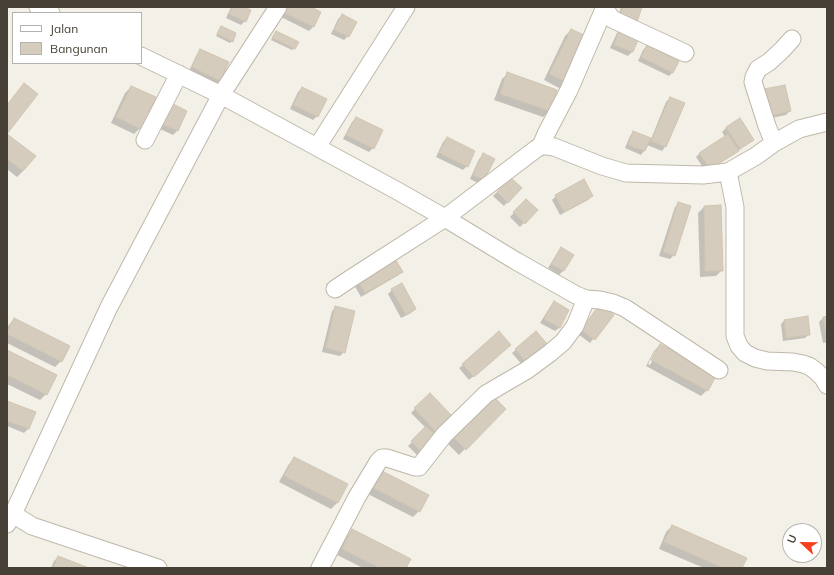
<!DOCTYPE html>
<html>
<head>
<meta charset="utf-8">
<style>
	body { margin:0 }
	#map { position:relative; width:834px; height:575px; overflow:hidden; background:#f3f0e7; font-family:Mulish,sans-serif }
	canvas { display:block }
	.frame { position:absolute; inset:0; border:8px solid #474036; pointer-events:none }
	.legend { position:absolute; left:12px; top:12px; width:130px; height:52px; box-sizing:border-box; background:#fff; border:1px solid #b5b3af; margin:0; padding:5px 7px; list-style:none; font-size:12px; color:#474036 }
	.legend li { display:flex; align-items:center; gap:8px; height:20px }
	.legend b { width:20px; border:1px solid #b5b3af }
	.north { position:absolute; left:782px; top:523px; width:40px; height:40px; box-sizing:border-box; background:#fff; border:1px solid #b5b3af; border-radius:50%; rotate:292deg; font-size:11px; font-weight:700; line-height:16px; text-align:center; color:#474036 }
	.north::after { content:''; display:block; margin:auto; width:14px; height:18px; background:#f83e1a; clip-path:polygon(50% 0,100% 100%,50% 72%,0 100%) }
</style>
</head>
<body>
<div id="map">
<canvas width="834" height="575"></canvas>
<div class="frame"></div>
<ul class="legend">
<li><b style="height:5px;background:#fff"></b>Jalan</li>
<li><b style="height:11px;background:#d5ccbd"></b>Bangunan</li>
</ul>
<div class="north">U</div>
</div>
<script>
const context = document.querySelector('canvas').getContext('2d');
context.lineJoin = 'round';
function fill(path, color) {
  context.fillStyle = color;
  context.fill(path, 'evenodd');
}
function shape(rows) {
  const path = new Path2D();
  for (const r of rows) {
    path.moveTo(r[0], r[1]);
    for (let i = 2; i < r.length; i += 2) path.lineTo(r[i], r[i + 1]);
  }
  return path;
}
function strokePath(path, color, width, dash) {
  context.strokeStyle = color;
  context.lineWidth = width;
  context.lineCap = dash ? 'butt' : 'round';
  context.setLineDash(dash || []);
  context.stroke(path);
}
fill(shape([
	[231,7,242,7,245,21,241,25,226,18],
	[286,7,308,7,320,13,313,27,309,31,281,17],
	[621,7,641,7,617,20],
	[342,16,348,36,344,40,331,34,338,19],
	[221,27,232,41,230,43,216,36],
	[621,29,639,36,632,52,628,56,610,48,617,33],
	[571,30,565,82,559,88,544,80,565,36],
	[275,34,294,49,292,50,271,40],
	[647,46,673,72,669,76,638,61,643,50],
	[201,50,220,80,216,84,189,71,197,54],
	[508,73,549,111,543,117,494,100,502,79],
	[131,87,140,128,134,134,111,123,125,93],
	[302,88,317,116,313,120,290,109,298,92],
	[761,94,790,111,786,115,767,119],
	[670,98,683,104,665,147,662,151,647,145,644,151,641,155,625,148,630,136,634,132,651,139,666,102],
	[171,104,186,111,177,131,173,135,158,128],
	[356,118,373,148,369,152,343,139,352,122],
	[739,120,752,140,734,154,706,172,696,157,700,153,725,137,722,132,726,128],
	[7,135,34,156,23,171,17,177,7,169],
	[447,138,467,166,463,170,436,157,443,142],
	[483,155,493,160,480,184,470,179,479,159],
	[510,179,520,188,504,206,493,196],
	[556,196,592,196,588,200,560,215,552,200],
	[526,200,536,210,520,227,510,217],
	[679,203,674,255,670,259,659,256,675,207],
	[720,206,722,270,716,276,700,277,698,213,704,207],
	[561,248,572,255,563,271,559,275,548,268,558,252],
	[401,272,397,276,361,297,353,283],
	[392,290,415,309,411,313,401,318,388,294],
	[554,303,568,311,559,328,555,331,540,323,550,307],
	[336,307,344,352,340,356,322,352,332,311],
	[596,310,612,315,590,343,578,334],
	[827,317,827,342,823,343,819,322,823,318],
	[14,319,61,361,55,367,7,343,7,328,9,325],
	[785,320,809,334,805,338,783,341,781,324],
	[536,332,547,345,523,366,512,353],
	[660,345,707,390,701,396,646,366,654,351],
	[655,351,657,351,650,365,648,364],
	[505,348,469,380,459,368,463,365],
	[7,351,46,394,40,400,7,384],
	[430,394,437,439,419,457,408,446,426,428,411,413],
	[493,398,504,409,459,455,448,444],
	[7,402,34,413,28,429,24,433,7,426],
	[295,458,346,484,337,503,331,509,279,482,289,464],
	[374,477,419,511,413,517,366,493],
	[672,526,741,568,704,568,659,549,666,532],
	[352,530,405,568,363,568,337,555,347,536],
	[58,557,86,568,51,568,54,561]
]), '#0003');
const building = shape([
	[232,7,244,7,251,10,246,22,229,14,232,7],
	[287,7,311,7,321,12,314,27,284,13,287,7],
	[623,7,642,7,637,22,620,16,623,7],
	[342,14,357,22,349,37,334,30,342,14],
	[221,26,236,33,233,42,217,34,221,26],
	[620,28,640,35,633,52,614,45,620,28],
	[571,29,588,37,566,82,549,74,571,29],
	[276,31,299,42,295,49,272,38,276,31],
	[647,45,679,61,673,73,641,57,647,45],
	[200,49,229,62,220,81,192,67,200,49],
	[507,72,557,90,550,111,500,94,507,72],
	[24,83,38,94,7,134,36,156,23,171,7,159,7,105,24,83],
	[785,85,791,111,770,116,764,89,785,85],
	[131,86,156,97,141,129,116,117,131,86],
	[302,87,327,99,318,117,293,105,302,87],
	[670,97,685,103,666,147,651,141,670,97],
	[171,103,187,111,178,131,161,124,171,103],
	[356,117,383,130,374,149,346,135,356,117],
	[740,118,754,140,740,149,726,127,740,118],
	[633,131,651,138,645,151,628,145,633,131],
	[728,134,739,151,710,169,699,153,728,134],
	[447,137,475,151,468,167,439,153,447,137],
	[483,153,495,159,484,180,473,175,483,153],
	[510,177,522,188,508,203,497,192,510,177],
	[584,179,593,196,564,212,555,195,584,179],
	[526,199,538,210,525,224,513,212,526,199],
	[678,202,691,206,675,256,663,252,678,202],
	[721,205,723,271,705,271,704,206,721,205],
	[561,247,574,255,564,271,551,264,561,247],
	[394,257,403,272,365,293,356,278,394,257],
	[402,283,416,309,406,315,391,289,402,283],
	[554,301,569,310,560,328,544,319,554,301],
	[600,304,614,315,595,340,581,330,600,304],
	[335,306,355,311,345,353,326,348,335,306],
	[808,316,810,335,786,338,784,320,808,316],
	[827,316,827,339,823,317,827,316],
	[14,318,70,346,62,362,7,334,7,332,14,318],
	[499,331,511,345,474,377,462,364,499,331],
	[536,331,548,345,527,363,515,349,536,331],
	[660,344,717,374,708,391,651,360,660,344],
	[7,350,57,375,47,395,7,375,7,350],
	[430,393,453,417,437,433,414,408,430,393],
	[493,396,506,409,466,450,453,437,493,396],
	[7,401,36,412,29,429,7,421,7,401],
	[426,426,439,439,423,454,411,441,426,426],
	[294,457,348,484,338,503,284,476,294,457],
	[380,470,429,495,420,512,371,487,380,470],
	[672,525,747,558,742,568,723,568,664,542,672,525],
	[352,529,411,559,406,568,380,568,342,549,352,529],
	[58,556,89,568,53,568,58,556]
]);
fill(building, '#d5ccbd');
strokePath(building, '#d0c4b0', 1);
const street = shape([
	[38,7,51,13],
	[605,7,607,12,612,19,685,53],
	[141,56,221,95,394,189,445,218,516,261,576,295,586,299,600,300,613,303,625,308,719,370],
	[145,140,179,74],
	[774,143,767,126,753,82,754,77,758,69,769,62,782,50,792,39],
	[541,146,546,134,569,90,605,7],
	[317,147,406,7],
	[728,172,735,207,735,336,739,346,745,353,755,358,767,361,793,362,803,364,809,366,816,371,823,378,827,385],
	[335,289,350,279,445,218,536,149,541,146,547,146,554,147,602,166,626,173,703,175,728,172,756,156,774,143,799,129,827,122],
	[13,514,32,526,158,568],
	[7,524,13,514,109,307,221,95,278,7],
	[320,568,357,497,378,462,382,458,387,458,415,467,419,467,444,435,486,394,527,370,550,353,563,342,575,326,586,299]
]);
strokePath(street, '#bfb8aa', 19);
strokePath(street, '#fff', 17);
</script>
</body>
</html>
